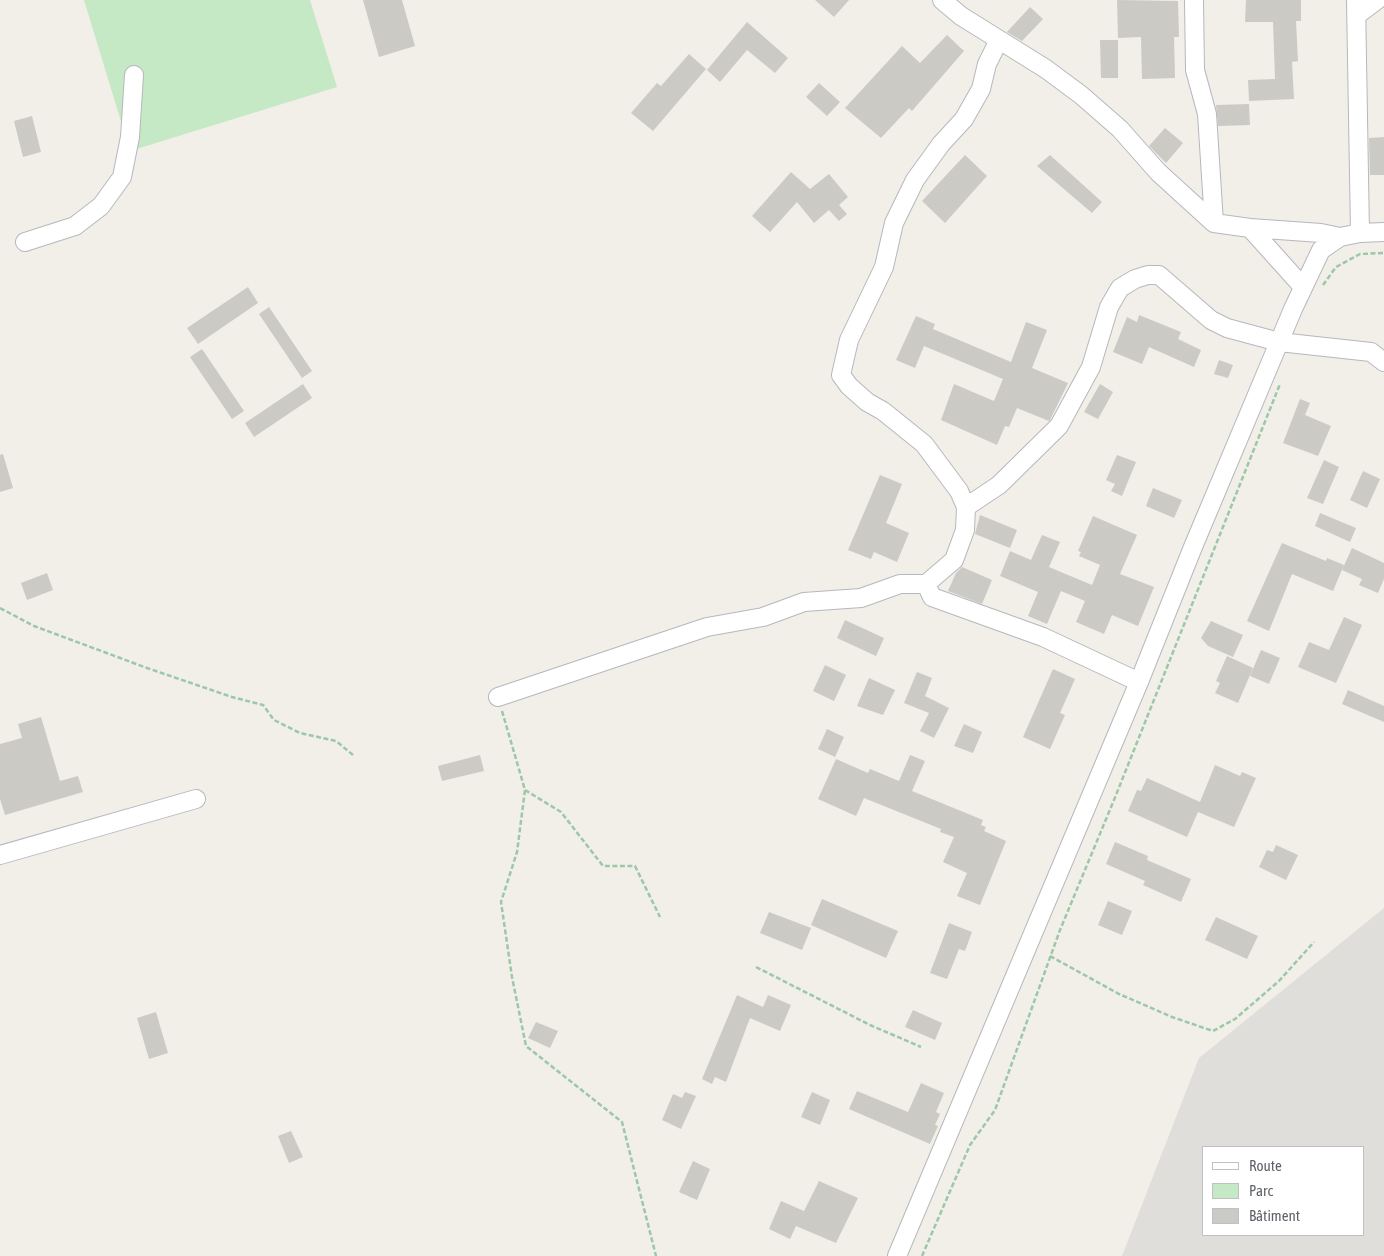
<!DOCTYPE html>
<html>
<head>
<meta charset="utf-8">
<style>
	body { margin:0 }
	#map { position:relative; width:1384px; height:1256px; overflow:hidden; background:#f1efe8; font-family:"Asap Condensed",sans-serif }
	canvas { display:block }
	.legend { position:absolute; left:1202px; top:1146px; width:162px; height:90px; box-sizing:border-box; background:#fff; border:1px solid #bfc1c3; margin:0; padding:6px 9px; list-style:none; font-size:15px; color:#5f6368 }
	.legend li { display:flex; align-items:center; gap:10px; height:25px }
	.legend b { width:25px; border:1px solid #bfc1c3 }
</style>
</head>
<body>
<div id="map">
<canvas width="1384" height="1256"></canvas>
<ul class="legend">
<li><b style="height:6px;background:#fff"></b>Route</li>
<li><b style="height:14px;background:#c5e8c5"></b>Parc</li>
<li><b style="height:14px;background:#cccac5"></b>Bâtiment</li>
</ul>
</div>
<script>
const context = document.querySelector('canvas').getContext('2d');
context.lineJoin = 'round';
function fill(path, color) {
  context.fillStyle = color;
  context.fill(path, 'evenodd');
}
function shape(rows) {
  const path = new Path2D();
  for (const r of rows) {
    path.moveTo(r[0], r[1]);
    for (let i = 2; i < r.length; i += 2) path.lineTo(r[i], r[i + 1]);
  }
  return path;
}
function strokePath(path, color, width, dash) {
  context.strokeStyle = color;
  context.lineWidth = width;
  context.lineCap = dash ? 'butt' : 'round';
  context.setLineDash(dash || []);
  context.stroke(path);
}
fill(shape([
	[1384,908,1384,1256,1122,1256,1199,1058],
	[1203,1147,1363,1147,1363,1235,1203,1235]
]), '#e0deda');
fill(shape([
	[84,0,310,0,337,87,130,151]
]), '#c5e8c5');
fill(shape([
	[363,0,402,0,415,46,379,57],
	[815,0,849,0,834,17],
	[1117,0,1178,1,1179,37,1174,37,1175,78,1142,79,1141,37,1118,38],
	[1246,0,1301,0,1301,21,1296,21,1298,61,1292,62,1294,99,1249,101,1248,80,1275,79,1273,22,1245,22],
	[1030,7,1043,19,1022,41,1007,32],
	[747,22,788,58,775,73,747,50,720,82,707,70],
	[947,35,964,51,912,111,909,108,881,138,845,108,902,46,920,63],
	[1100,40,1118,40,1118,78,1101,78],
	[689,54,706,69,653,131,631,113,657,83,661,86],
	[819,83,840,102,827,116,806,97],
	[1249,104,1250,125,1218,126,1216,105],
	[32,116,41,152,23,157,14,121],
	[1165,128,1183,143,1166,163,1149,146],
	[1384,137,1384,175,1370,175,1369,138],
	[965,155,987,176,945,223,922,201],
	[1050,155,1102,202,1092,213,1037,166],
	[791,172,810,189,829,174,848,197,839,205,847,214,839,221,829,210,814,223,797,202,770,232,752,216],
	[248,287,258,303,198,344,187,328],
	[269,307,312,371,302,378,259,314],
	[1139,315,1181,332,1178,339,1201,350,1194,367,1149,347,1142,364,1113,352,1127,317,1137,322],
	[916,316,935,324,933,329,1011,362,1026,322,1047,330,1032,368,1068,383,1050,420,1049,421,1017,408,1009,427,1005,426,997,445,941,420,954,384,994,401,1003,379,924,346,915,368,896,360],
	[202,349,244,411,232,419,190,357],
	[1219,360,1233,365,1228,378,1214,374],
	[303,384,312,398,254,437,245,423],
	[1100,384,1113,392,1098,419,1084,412],
	[1300,399,1310,403,1305,415,1331,426,1318,456,1283,443],
	[3,454,13,488,0,492,0,455],
	[1117,455,1136,462,1122,496,1111,491,1115,484,1106,480],
	[1324,460,1339,467,1323,504,1307,498],
	[1363,471,1380,479,1367,508,1350,500],
	[880,475,902,484,886,523,909,533,897,562,874,552,871,559,848,550],
	[1153,488,1182,500,1174,518,1146,506],
	[1320,513,1356,528,1350,542,1315,526],
	[980,515,1017,530,1010,548,975,534],
	[1093,516,1137,535,1120,574,1154,587,1138,626,1112,615,1104,634,1076,622,1085,601,1061,591,1047,624,1028,616,1038,592,1000,576,1010,551,1031,560,1042,535,1060,542,1049,567,1092,585,1100,565,1079,556,1081,552,1078,551],
	[1282,543,1326,561,1327,558,1344,565,1333,591,1292,574,1269,631,1247,621],
	[1352,548,1384,563,1384,579,1378,593,1359,585,1362,579,1342,570],
	[962,567,992,580,982,604,948,591,956,573],
	[47,573,53,590,27,600,21,583],
	[1344,617,1362,625,1336,683,1298,667,1309,642,1329,650],
	[845,620,884,638,876,656,837,638],
	[1211,621,1243,635,1233,657,1208,646,1201,638],
	[1261,650,1280,658,1269,684,1250,676],
	[1227,656,1253,668,1238,703,1215,693,1220,683,1216,681],
	[825,665,846,675,834,701,813,691],
	[1053,669,1075,679,1060,713,1065,715,1050,749,1023,737],
	[917,672,932,678,925,696,949,708,934,738,920,731,929,713,904,703],
	[869,678,895,690,883,715,857,706],
	[1348,690,1384,706,1384,722,1342,704],
	[41,717,60,781,78,776,83,792,5,815,0,799,0,744,22,738,18,724],
	[964,724,982,732,973,753,954,746],
	[827,729,844,737,835,757,818,749],
	[480,755,484,771,442,781,438,766],
	[910,755,925,761,912,791,983,820,981,825,986,827,984,831,1006,841,980,905,957,896,967,873,943,862,954,837,940,832,941,829,864,798,856,816,818,799,836,759,868,773,870,769,899,781],
	[1215,765,1240,776,1242,772,1256,778,1234,827,1198,812,1187,837,1128,811,1137,790,1141,791,1147,778,1200,802],
	[1115,842,1148,856,1147,860,1191,879,1181,902,1143,885,1145,881,1106,864],
	[1276,845,1298,855,1286,880,1259,867,1267,850,1273,852],
	[822,899,898,931,886,958,811,925],
	[1108,901,1132,911,1122,935,1098,925],
	[769,912,811,928,802,950,760,933],
	[1216,917,1258,936,1247,959,1205,940],
	[949,923,972,932,965,951,959,949,947,979,930,973],
	[737,995,763,1007,768,995,791,1005,780,1031,750,1018,726,1082,715,1077,712,1084,702,1079],
	[913,1010,942,1023,935,1040,905,1027],
	[156,1012,168,1053,149,1059,137,1018],
	[536,1022,558,1031,550,1048,528,1038],
	[921,1083,944,1093,936,1112,940,1114,935,1125,938,1126,930,1144,849,1109,857,1091,908,1112],
	[685,1092,696,1096,681,1129,662,1120,673,1094,682,1098],
	[812,1092,830,1100,820,1125,801,1117],
	[291,1131,303,1157,289,1163,278,1136],
	[693,1161,710,1169,697,1200,679,1192],
	[819,1181,858,1198,836,1243,796,1226,790,1239,769,1229,781,1201,804,1211]
]), '#cccac5');
const minor = shape([
	[942,0,961,16,1046,69,1081,95,1120,129,1158,172,1214,223,1250,228,1303,287],
	[1194,0,1195,70,1207,114,1214,223],
	[1356,0,1360,233],
	[1357,15,1377,0],
	[1250,228,1321,233,1340,237],
	[25,242,75,226,101,206,122,177,130,137,134,75],
	[966,507,999,485,1059,426,1091,367,1109,307,1120,288,1135,279,1148,275,1159,275,1211,320,1227,328,1279,342,1371,352,1384,362],
	[926,584,932,597,1043,637,1139,682],
	[498,697,707,627,763,617,804,602,861,598,900,584,926,584,954,560,965,530,966,507,959,491,924,444,883,411,867,402,849,386,841,375,849,340,884,267,894,223,915,180,941,144,964,119,981,89,987,64,999,40],
	[0,855,196,799],
	[897,1256,1139,682,1193,547,1293,309,1321,250,1340,237,1360,233,1384,232]
]);
strokePath(minor, '#b5b8bc', 20);
strokePath(shape([
	[1323,285,1336,267,1360,254,1384,253],
	[0,608,34,626,147,668,232,697,263,705,274,720,300,733,336,741,353,755],
	[502,711,525,790,517,852,501,902,512,977,526,1046,622,1122,656,1256],
	[525,790,561,812,603,866,635,866,660,917],
	[1050,956,1119,994,1172,1017,1213,1031,1235,1019,1279,981,1314,942],
	[756,967,870,1025,921,1047],
	[922,1256,970,1145,995,1110,1060,930,1114,800,1280,384]
]), '#9cc7a9', 2.5, [5, 2.5]);
strokePath(minor, '#fff', 18);
</script>
</body>
</html>
